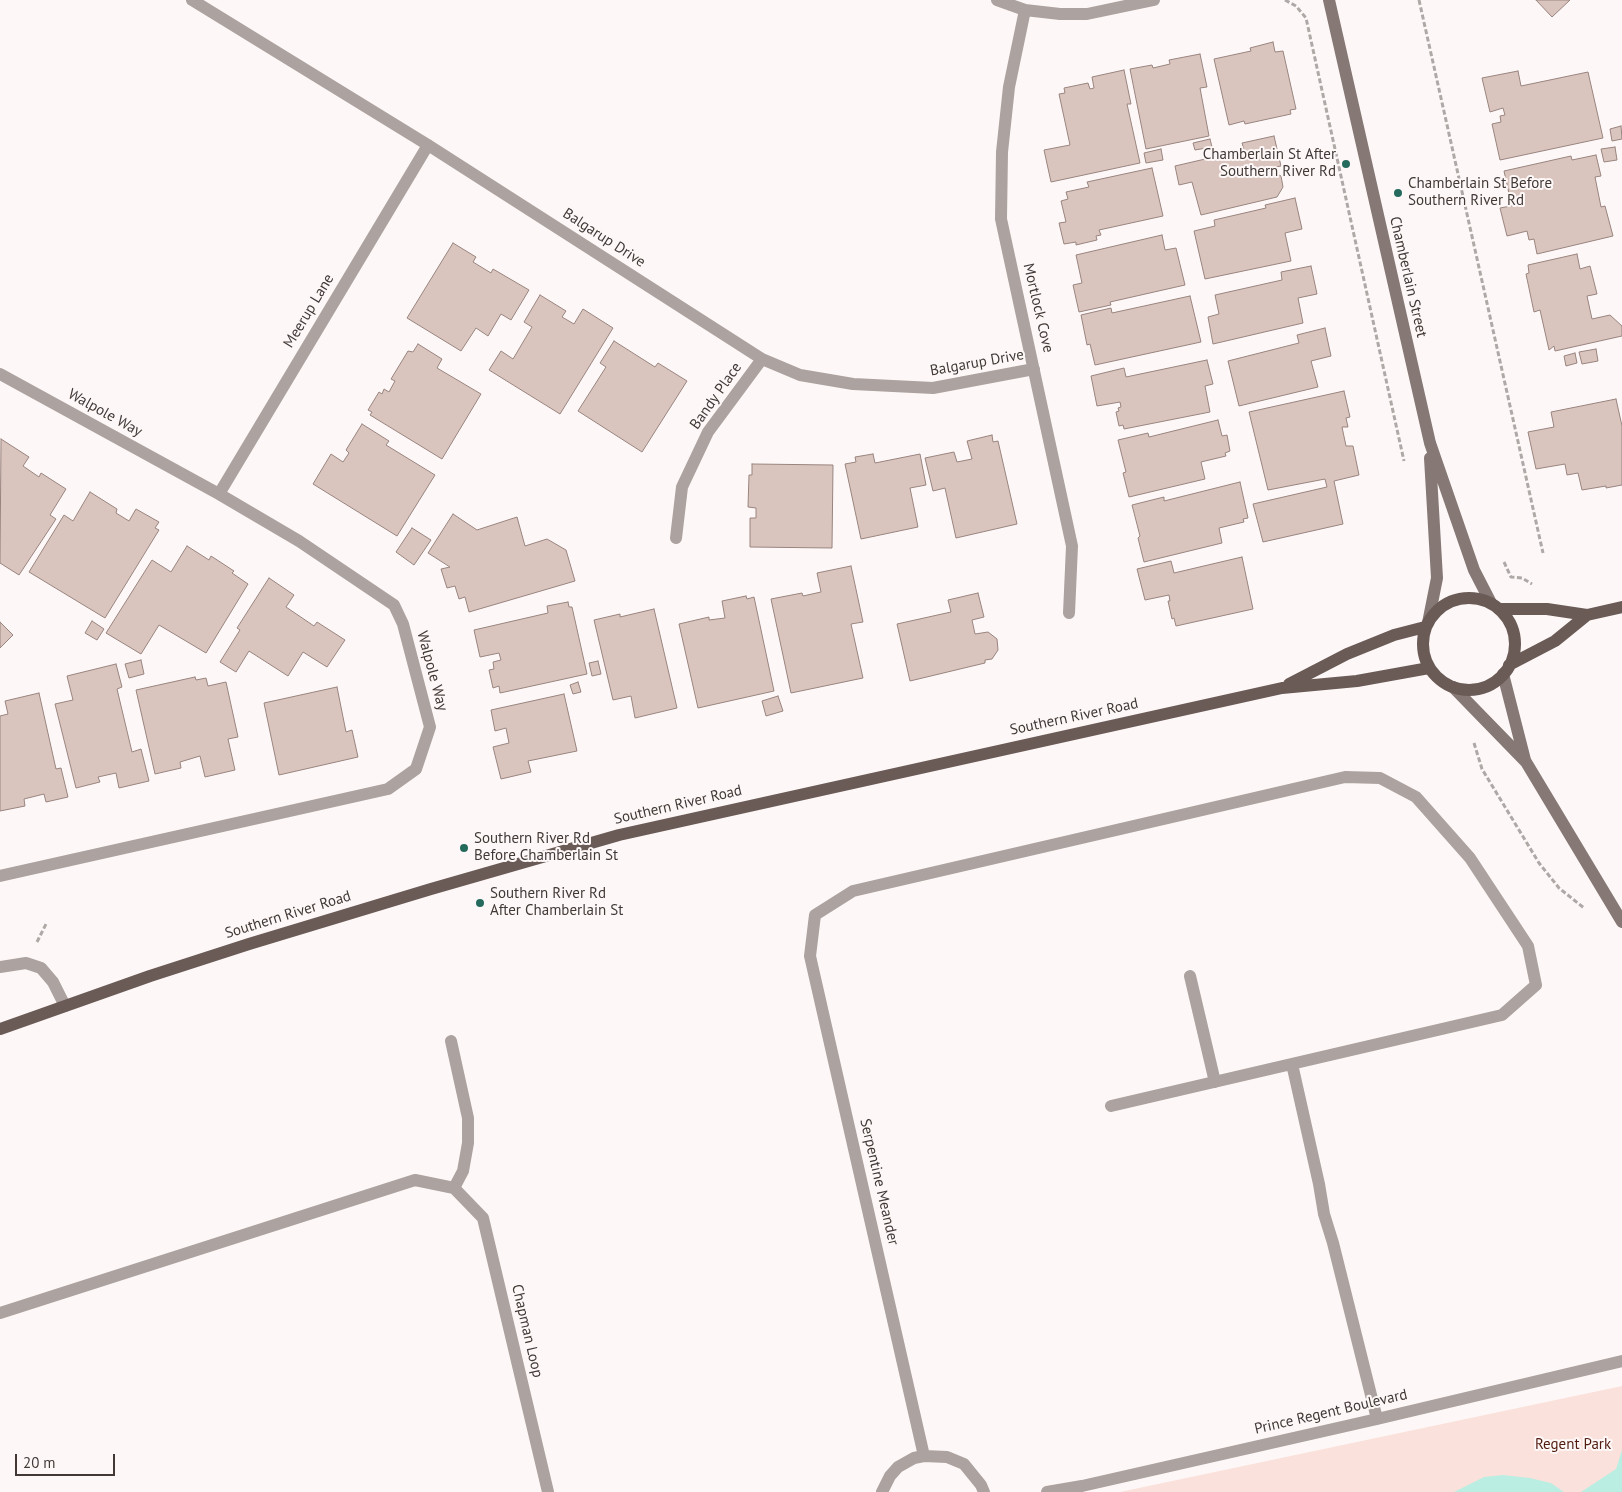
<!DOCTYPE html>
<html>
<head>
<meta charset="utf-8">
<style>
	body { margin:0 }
	#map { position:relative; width:1622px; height:1492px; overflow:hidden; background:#fdf8f7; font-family:"PT Sans",sans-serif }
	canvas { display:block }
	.scale { position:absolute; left:15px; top:1454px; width:100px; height:22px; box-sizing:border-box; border:2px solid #423937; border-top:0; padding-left:6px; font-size:15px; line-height:18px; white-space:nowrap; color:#423937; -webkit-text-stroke:4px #fdf8f7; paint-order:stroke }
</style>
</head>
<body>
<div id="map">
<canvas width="1622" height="1492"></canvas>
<div class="scale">20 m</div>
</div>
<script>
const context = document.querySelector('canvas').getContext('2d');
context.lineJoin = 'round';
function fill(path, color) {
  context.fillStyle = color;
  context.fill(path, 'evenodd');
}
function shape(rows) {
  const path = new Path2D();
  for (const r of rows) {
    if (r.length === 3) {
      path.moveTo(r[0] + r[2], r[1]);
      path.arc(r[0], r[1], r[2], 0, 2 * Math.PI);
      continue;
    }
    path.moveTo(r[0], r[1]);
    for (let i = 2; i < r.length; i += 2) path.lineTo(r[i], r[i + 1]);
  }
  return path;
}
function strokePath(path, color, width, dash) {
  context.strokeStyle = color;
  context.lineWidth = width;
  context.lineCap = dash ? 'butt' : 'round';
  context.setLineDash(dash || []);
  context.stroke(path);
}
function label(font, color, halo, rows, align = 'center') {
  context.font = font + ' "PT Sans",sans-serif';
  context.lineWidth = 4;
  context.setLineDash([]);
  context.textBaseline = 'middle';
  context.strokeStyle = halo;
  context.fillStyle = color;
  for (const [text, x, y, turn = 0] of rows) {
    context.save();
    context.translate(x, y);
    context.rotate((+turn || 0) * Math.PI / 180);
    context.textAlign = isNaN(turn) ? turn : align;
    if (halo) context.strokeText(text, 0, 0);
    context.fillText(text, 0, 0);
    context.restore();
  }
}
fill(shape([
	[1622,1386,1622,1492,1120,1492]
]), '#fbe1db');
fill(shape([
	[1622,1450,1622,1492,1581,1492,1616,1469],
	[1503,1475,1530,1478,1551,1483,1564,1492,1454,1492,1484,1477]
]), '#bbeee2');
const building = shape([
	[1536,0,1570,0,1552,17,1536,0],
	[1273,42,1275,52,1283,51,1296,109,1290,110,1291,114,1245,124,1244,121,1229,125,1214,59,1251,51,1250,48,1273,42],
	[1200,54,1207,87,1200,88,1209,136,1146,149,1130,69,1152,65,1153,68,1170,64,1169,60,1200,54],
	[1124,70,1131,104,1127,104,1140,163,1051,182,1044,150,1070,145,1059,94,1065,93,1064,88,1088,83,1090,89,1094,88,1092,77,1124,70],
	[1518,71,1521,86,1588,72,1603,138,1500,160,1492,124,1501,122,1500,116,1505,115,1503,108,1490,112,1482,78,1518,71],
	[1621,126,1622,139,1612,141,1610,129,1621,126],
	[1274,136,1281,166,1265,169,1266,173,1271,171,1281,176,1283,187,1277,197,1201,215,1192,182,1179,185,1175,166,1244,150,1242,143,1274,136],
	[1210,139,1212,147,1195,150,1193,143,1210,139],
	[1615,147,1617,160,1604,162,1601,149,1615,147],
	[1161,149,1163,160,1146,163,1144,153,1161,149],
	[1596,155,1601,176,1595,177,1601,207,1605,206,1613,236,1537,254,1534,239,1529,240,1527,231,1507,236,1500,208,1516,205,1514,197,1510,198,1504,171,1571,156,1572,160,1596,155],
	[1152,168,1163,216,1099,230,1101,235,1096,236,1097,240,1076,245,1076,242,1064,244,1059,223,1066,222,1061,201,1068,199,1066,192,1089,187,1087,182,1152,168],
	[1295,198,1302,229,1285,233,1291,261,1205,279,1194,231,1215,226,1214,220,1266,208,1265,205,1295,198],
	[1162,235,1165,250,1176,248,1185,285,1110,302,1111,305,1079,312,1073,285,1082,283,1076,255,1162,235],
	[453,243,476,257,473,262,491,273,493,269,529,290,511,320,501,314,488,336,476,328,461,351,407,318,453,243],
	[1577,254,1580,269,1590,266,1597,294,1587,296,1592,319,1610,315,1622,326,1622,336,1555,351,1554,346,1549,350,1540,310,1534,312,1526,274,1529,273,1528,265,1577,254],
	[1311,266,1317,294,1298,298,1303,323,1213,344,1208,317,1219,314,1215,295,1282,280,1281,272,1311,266],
	[540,295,566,311,562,317,574,324,583,309,613,328,560,414,489,370,501,351,513,359,532,327,524,322,540,295],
	[1190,296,1201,342,1095,365,1090,344,1087,345,1081,315,1111,308,1112,313,1190,296],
	[1325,328,1331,356,1311,361,1318,387,1239,406,1228,361,1299,343,1297,335,1325,328],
	[614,341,655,367,658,363,687,381,642,452,578,411,606,367,600,363,614,341],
	[418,344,442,359,437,368,481,394,442,459,370,415,372,412,368,410,379,392,382,394,384,389,389,392,395,381,391,379,408,351,413,352,418,344],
	[1596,349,1598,361,1582,364,1579,352,1596,349],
	[1575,353,1577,363,1566,366,1564,356,1575,353],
	[1207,360,1213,384,1205,386,1210,412,1124,429,1123,425,1119,426,1116,412,1119,411,1118,408,1121,407,1120,402,1097,406,1091,376,1124,368,1126,377,1207,360],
	[1344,391,1350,417,1346,418,1348,427,1342,427,1346,446,1353,446,1359,475,1334,481,1343,524,1263,542,1253,504,1327,487,1325,479,1268,490,1249,412,1344,391],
	[1616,399,1622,426,1622,485,1606,488,1606,486,1582,490,1578,473,1567,475,1565,464,1536,469,1528,432,1554,427,1551,412,1616,399],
	[1218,420,1222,436,1227,435,1230,451,1225,453,1226,456,1201,462,1205,479,1129,497,1123,473,1126,472,1118,440,1148,433,1149,437,1218,420],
	[362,424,389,441,386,445,435,475,397,536,313,484,331,454,343,462,349,453,346,450,362,424],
	[992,435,993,442,998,441,1017,524,956,538,945,488,933,491,925,458,954,452,957,462,972,459,967,441,992,435],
	[1,439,29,457,23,466,39,477,41,473,66,489,50,515,56,519,19,575,0,563,1,439],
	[873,454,875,463,920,454,926,485,910,488,918,527,861,539,845,464,856,462,855,457,873,454],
	[752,464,833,465,832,548,750,547,750,518,756,518,756,508,748,507,749,475,752,475,752,464],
	[1240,482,1248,518,1243,519,1244,522,1219,528,1222,543,1144,562,1138,538,1140,536,1132,505,1164,497,1164,501,1240,482],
	[90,492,117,509,116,513,129,521,136,509,159,522,155,528,159,530,105,618,29,572,64,515,73,521,90,492],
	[453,514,477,530,517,517,525,546,547,539,566,550,575,581,469,612,465,597,459,599,455,586,447,588,441,569,450,567,428,553,453,514],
	[412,528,431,540,414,565,396,552,412,528],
	[187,546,209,560,211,556,234,571,232,573,248,584,206,653,159,625,141,654,106,633,152,560,171,572,187,546],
	[1242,557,1253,609,1176,626,1174,618,1172,619,1168,601,1170,601,1169,595,1145,600,1137,569,1171,561,1174,573,1242,557],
	[851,566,863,622,851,624,863,678,791,693,771,599,802,593,803,596,821,592,817,573,851,566],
	[269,578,294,595,286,607,314,626,317,622,345,640,327,667,303,652,288,676,249,651,236,672,220,662,240,630,237,628,269,578],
	[978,593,984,617,972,620,975,634,988,632,997,639,998,650,992,659,985,660,985,663,910,681,897,624,951,612,948,600,978,593],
	[746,596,747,599,754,597,774,691,698,708,679,624,709,617,709,620,725,618,722,601,746,596],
	[568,602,569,607,572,607,587,674,500,693,499,686,493,688,489,670,494,669,493,662,501,660,499,653,480,657,474,630,548,613,547,606,568,602],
	[654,609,677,708,635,718,631,696,613,700,594,620,620,614,620,617,654,609],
	[92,621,104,629,97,640,85,633,92,621],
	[0,622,13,635,0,648,0,622],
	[141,660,144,674,129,678,125,664,141,660],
	[598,661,601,674,592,676,589,663,598,661],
	[116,664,122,687,117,689,132,752,141,749,149,781,119,788,116,773,98,777,100,782,76,788,55,704,73,700,67,676,116,664],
	[195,677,196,680,206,678,208,686,226,682,238,737,228,739,235,770,205,777,200,756,180,762,181,768,155,774,136,690,195,677],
	[578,682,581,692,573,694,570,685,578,682],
	[337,687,346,732,352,730,358,757,279,775,264,703,337,687],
	[39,693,56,769,61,768,68,797,46,802,44,794,24,799,25,806,0,811,0,716,8,714,5,701,39,693],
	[564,694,577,751,528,761,531,772,501,779,493,747,509,743,506,728,495,731,491,710,564,694],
	[778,696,783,711,766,716,762,701,778,696]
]);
fill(building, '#dac4be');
strokePath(building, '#99847f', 1);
strokePath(shape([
	[1285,0,1296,6,1306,18,1404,461],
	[1419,0,1543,553],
	[1504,562,1511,577,1522,578,1532,584],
	[1474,743,1482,769,1539,863,1559,888,1584,908],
	[37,942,47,922]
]), '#afa8a7', 3, [5, 2.5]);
strokePath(shape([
	[0,967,26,963,41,968,53,982,65,1006],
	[451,1041,468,1118,468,1143,463,1171,454,1188]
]), '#aca2a0', 12);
strokePath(shape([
	[192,0,428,145,762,359,800,375,853,384,933,388,1034,369],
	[997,0,1025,10,1060,14,1087,14,1154,0],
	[1025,10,1009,87,1002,152,1001,219,1072,546,1069,613],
	[0,374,219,494,299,541,394,605,403,624,430,727,416,769,388,789,0,876],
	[219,494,428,145],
	[676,538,682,487,708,432,762,359],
	[1190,976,1215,1082],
	[1292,1064,1319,1184,1324,1214,1333,1243,1377,1419],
	[0,1313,415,1180,454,1188,483,1218,548,1492],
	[924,1456,810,956,815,915,853,891,1345,777,1380,778,1416,797,1470,858,1528,946,1536,985,1502,1015,1111,1106],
	[882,1492,890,1476,898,1467,914,1458,924,1456,947,1457,964,1464,981,1485,984,1492],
	[1047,1492,1082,1486,1377,1419,1622,1361]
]), '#aca2a0', 12);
strokePath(shape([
	[1329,0,1430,443,1474,570,1491,603],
	[1428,623,1437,578,1430,458],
	[1503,674,1525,760],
	[1453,687,1526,762,1622,922]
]), '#867875', 12);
strokePath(shape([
	[1469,644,46],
	[1499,609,1547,609,1587,615,1622,607],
	[1509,665,1555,641,1587,615],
	[1289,684,1347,654,1394,635,1425,627],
	[0,1029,150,976,249,944,431,889,619,835,1282,688,1357,681,1429,668]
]), '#6b5b57', 12);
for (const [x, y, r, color] of [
	[1346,164,5,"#246a5d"],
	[1398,193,5,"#246a5d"],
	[464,848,5,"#246a5d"],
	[480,903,5,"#246a5d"]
]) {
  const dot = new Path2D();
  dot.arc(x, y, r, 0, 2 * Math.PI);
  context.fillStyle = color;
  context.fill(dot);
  strokePath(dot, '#fdf8f7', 2);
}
label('15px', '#423937', '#fdf8f7', [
	["Chamberlain St After",1336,155,"right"],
	["Southern River Rd",1336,172,"right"],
	["Chamberlain St Before",1408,184],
	["Southern River Rd",1408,201],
	["Southern River Rd",474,839],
	["Before Chamberlain St",474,856],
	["Southern River Rd",490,894],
	["After Chamberlain St",490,911]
], 'left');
label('15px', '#423937', '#fdf8f7', [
	["Balgarup Drive",604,238,33],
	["Chamberlain Street",1408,277,77],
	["Mortlock Cove",1038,308,77],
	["Meerup Lane",309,311,-59],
	["Balgarup Drive",977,363,-10],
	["Bandy Place",716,396,-55],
	["Walpole Way",105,413,29],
	["Walpole Way",432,671,75],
	["Southern River Road",1074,717,-12],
	["Southern River Road",678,805,-13],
	["Southern River Road",288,915,-17],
	["Serpentine Meander",879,1182,77],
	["Chapman Loop",527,1331,77],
	["Prince Regent Boulevard",1331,1412,-13]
]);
label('15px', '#521b10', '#fdf8f7', [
	["Regent Park",1573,1445]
]);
</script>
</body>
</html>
